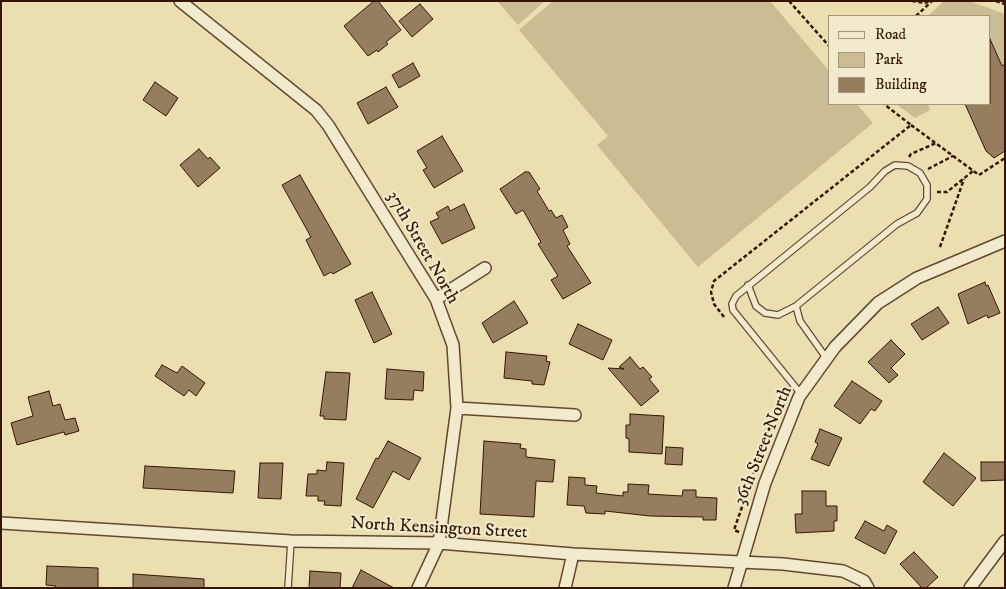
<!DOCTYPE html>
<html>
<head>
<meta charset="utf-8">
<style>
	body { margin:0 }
	#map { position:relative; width:1006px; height:589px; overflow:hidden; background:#ebdeb1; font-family:"IM FELL DW Pica",serif }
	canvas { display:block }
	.frame { position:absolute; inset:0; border:2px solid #351605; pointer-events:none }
	.legend { position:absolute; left:828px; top:15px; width:162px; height:90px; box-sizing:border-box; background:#f2eacc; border:1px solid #a6957c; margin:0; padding:6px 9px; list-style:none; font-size:15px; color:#351605 }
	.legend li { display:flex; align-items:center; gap:10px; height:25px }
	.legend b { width:25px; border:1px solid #a6957c }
</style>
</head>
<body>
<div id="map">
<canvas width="1006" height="589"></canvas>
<div class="frame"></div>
<ul class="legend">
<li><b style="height:6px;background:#f2eacc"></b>Road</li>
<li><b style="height:14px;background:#ccbc94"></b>Park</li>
<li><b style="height:14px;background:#947e5e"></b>Building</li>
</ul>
</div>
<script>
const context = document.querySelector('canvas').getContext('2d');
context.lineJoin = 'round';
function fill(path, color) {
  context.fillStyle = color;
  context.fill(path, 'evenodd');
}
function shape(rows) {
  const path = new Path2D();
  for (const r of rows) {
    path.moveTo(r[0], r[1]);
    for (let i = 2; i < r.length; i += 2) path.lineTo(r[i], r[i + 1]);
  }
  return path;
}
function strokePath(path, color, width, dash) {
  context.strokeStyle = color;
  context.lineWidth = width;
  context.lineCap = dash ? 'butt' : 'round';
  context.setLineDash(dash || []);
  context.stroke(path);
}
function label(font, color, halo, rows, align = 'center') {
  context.font = font + ' "IM FELL DW Pica",serif';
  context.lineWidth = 4;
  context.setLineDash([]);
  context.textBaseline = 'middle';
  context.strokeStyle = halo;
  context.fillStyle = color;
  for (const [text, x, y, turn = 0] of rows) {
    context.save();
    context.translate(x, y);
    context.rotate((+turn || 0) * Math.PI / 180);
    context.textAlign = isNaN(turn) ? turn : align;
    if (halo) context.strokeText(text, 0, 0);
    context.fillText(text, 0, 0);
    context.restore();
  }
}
fill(shape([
	[497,1,545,1,518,25],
	[553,1,770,1,830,72,830,104,857,104,873,123,698,267,597,145,608,136,519,30],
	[944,1,969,1,1005,14,1005,64,1002,66,992,43,990,44,990,16,928,16],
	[896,104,928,104,930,110,915,118]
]), '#ccbc94');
const building = shape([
	[374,1,378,1,401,30,386,42,388,44,378,52,377,50,368,56,344,26,374,1],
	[420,4,433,19,412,37,399,21,420,4],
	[990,39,1002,66,1005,64,1005,151,994,158,986,151,965,104,990,104,990,39],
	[413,63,420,76,399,88,392,75,413,63],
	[155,82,178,98,166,116,143,100,155,82],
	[386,87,398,107,368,124,357,103,386,87],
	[442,136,463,171,434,188,423,170,427,168,417,151,442,136],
	[199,149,208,159,210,157,220,168,198,187,180,165,199,149],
	[525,172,529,172,540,189,537,191,549,211,551,210,556,218,562,215,568,227,563,230,570,244,567,246,591,283,563,299,551,280,558,276,538,244,541,242,523,210,516,214,500,189,525,172],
	[300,175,351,264,333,274,331,272,324,276,306,240,311,237,282,185,300,175],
	[464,204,475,228,442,244,430,222,439,218,436,213,448,206,450,211,464,204],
	[985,282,986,286,988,285,1000,313,988,318,987,315,968,324,958,294,985,282],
	[372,292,392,334,374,343,355,300,372,292],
	[514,301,528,323,493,343,482,323,514,301],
	[938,307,949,323,922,340,911,324,938,307],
	[578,324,612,340,603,360,569,344,578,324],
	[891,340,905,354,891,368,898,375,889,383,868,362,891,340],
	[506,352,547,356,546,361,550,362,544,385,532,384,532,381,504,378,506,352],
	[630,357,640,369,643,367,652,377,649,379,659,391,641,406,608,368,624,369,619,367,630,357],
	[162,365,177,373,182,366,205,383,196,396,189,390,184,396,155,376,162,365],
	[387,369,424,372,423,391,414,390,413,400,385,399,387,369],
	[326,372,350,373,346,420,324,419,324,416,320,416,326,372],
	[852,381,882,401,875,411,871,409,860,424,834,406,852,381],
	[49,391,53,406,60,404,65,420,75,418,79,431,65,435,64,432,17,445,11,423,33,416,28,397,49,391],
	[630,414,664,416,662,454,629,452,629,439,626,438,626,425,630,425,630,414],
	[820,429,842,438,829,466,811,459,818,444,815,442,820,429],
	[388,441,421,458,409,480,393,471,373,508,356,499,376,458,378,459,388,441],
	[484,441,521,444,520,448,526,449,526,457,555,460,553,482,536,481,534,517,480,514,484,441],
	[666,447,683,448,682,465,665,464,666,447],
	[944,453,976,478,953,506,923,482,944,453],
	[327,462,344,463,341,506,324,505,325,501,318,501,318,496,306,496,308,474,317,474,317,470,326,471,327,462],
	[981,462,1005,462,1005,480,981,481,981,462],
	[260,463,283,463,281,499,258,498,260,463],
	[145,466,235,471,233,493,143,488,145,466],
	[569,477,585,478,585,485,597,486,596,493,623,496,623,492,628,492,628,484,649,485,648,494,682,496,683,490,696,490,696,497,717,498,716,520,703,520,703,517,650,516,605,511,605,514,586,513,584,506,567,505,569,477],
	[802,491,826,491,826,506,837,506,837,521,834,521,834,531,796,533,795,514,802,514,802,491],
	[865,521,884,531,887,525,897,531,885,554,855,538,865,521],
	[914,552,938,577,926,588,922,588,900,564,914,552],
	[47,566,98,568,98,588,55,588,56,586,46,585,47,566],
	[361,570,394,588,352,588,361,570],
	[310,571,341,573,340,588,309,588,310,571],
	[133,574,204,579,204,588,133,588,133,574]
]);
fill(building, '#947e5e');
strokePath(building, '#351605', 1);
const lane = shape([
	[748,285,756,306,765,313,778,315,796,306],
	[801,394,733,310,732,304,736,296,870,187,885,171,895,165,908,166,920,173,927,185,927,199,917,213,897,224,796,306,800,321,827,359],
	[288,588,291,541]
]);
const street = shape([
	[180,1,316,110,328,125,436,299,453,345,457,408,439,543,418,588],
	[436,299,485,268],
	[457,408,575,415],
	[1,523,291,541,439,543,573,554,783,564,843,571,864,581,868,588],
	[565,588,573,554],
	[734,588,765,483,799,397,835,347,878,303,917,278,1005,241],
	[970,588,1005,541]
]);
strokePath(lane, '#624830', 8);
strokePath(street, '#624830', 14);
strokePath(shape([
	[789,1,830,47],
	[912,1,925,3,929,1],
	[996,1,1005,4],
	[916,16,932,1],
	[911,125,979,175,1005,158],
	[909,157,911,154,936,143],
	[928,169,953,156],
	[937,192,947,192,973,171],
	[940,247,964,179],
	[724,317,714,304,711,292,714,281,911,125,884,104],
	[739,532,734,530,783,389]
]), '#351605', 2.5, [4, 2.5]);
strokePath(lane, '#f2eacc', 5.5);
strokePath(street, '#f2eacc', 11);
label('18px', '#351605', '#f2eacc', [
	["37th Street North",422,248,60],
	["36th Street North",764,446,-68],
	["North Kensington Street",439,529,3]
]);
</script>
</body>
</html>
